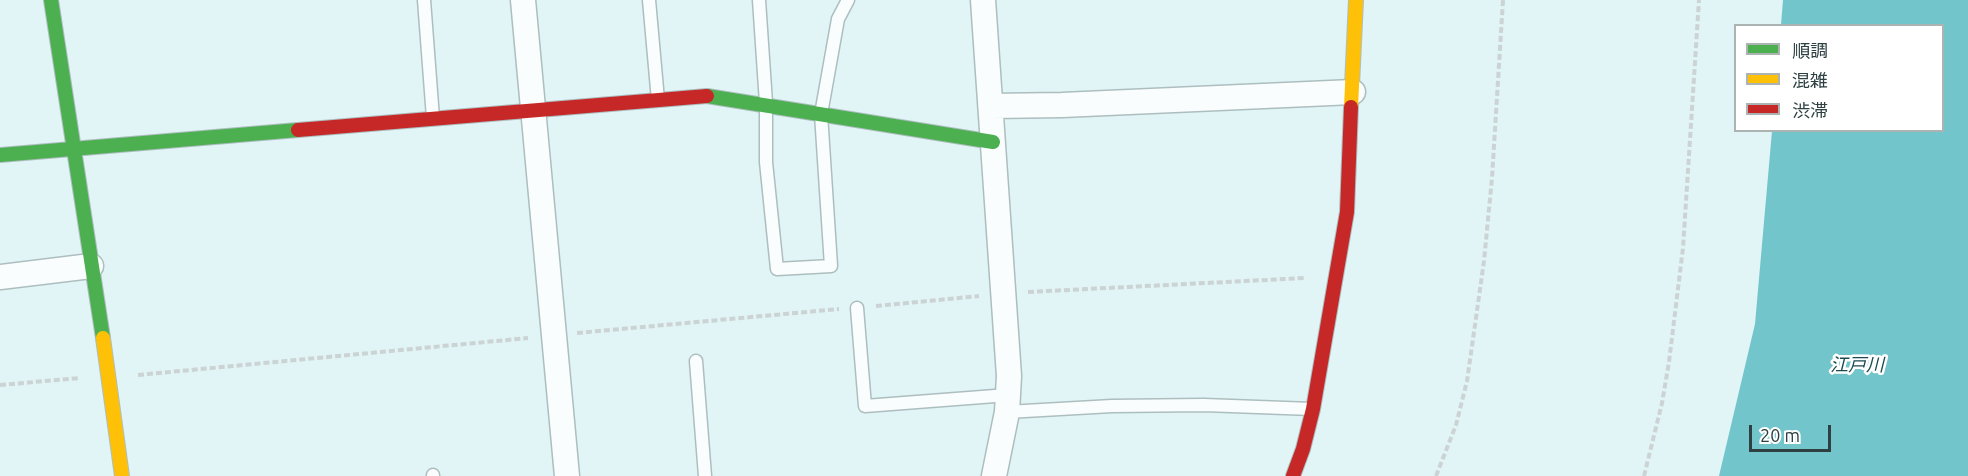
<!DOCTYPE html>
<html>
<head>
<meta charset="utf-8">
<style>
	body { margin:0 }
	#map { position:relative; width:1968px; height:476px; overflow:hidden; background:#e1f4f6; font-family:Ubuntu,"Noto Sans JP",sans-serif }
	canvas { display:block }
	.legend { position:absolute; left:1734px; top:24px; width:210px; height:108px; box-sizing:border-box; background:#fff; border:2px solid #abb3b3; margin:0; padding:8px 10px; list-style:none; font-size:18px; color:#2e4042 }
	.legend li { display:flex; align-items:center; gap:12px; height:30px }
	.legend b { width:30px; border:2px solid #abb3b3 }
	.scale { position:absolute; left:1749px; top:425px; width:82px; height:27px; box-sizing:border-box; border:3px solid #2e4042; border-top:0; padding-left:8px; font-size:18px; line-height:21px; white-space:nowrap; color:#2e4042; -webkit-text-stroke:4px #fff; paint-order:stroke }
</style>
</head>
<body>
<div id="map">
<canvas width="1968" height="476"></canvas>
<ul class="legend">
<li><b style="height:8px;background:#4caf50"></b>順調</li>
<li><b style="height:8px;background:#ffc107"></b>混雑</li>
<li><b style="height:8px;background:#c62828"></b>渋滞</li>
</ul>
<div class="scale">20 m</div>
</div>
<script>
const context = document.querySelector('canvas').getContext('2d');
context.lineJoin = 'round';
function fill(path, color) {
  context.fillStyle = color;
  context.fill(path, 'evenodd');
}
function shape(rows) {
  const path = new Path2D();
  for (const r of rows) {
    path.moveTo(r[0], r[1]);
    for (let i = 2; i < r.length; i += 2) path.lineTo(r[i], r[i + 1]);
  }
  return path;
}
function strokePath(path, color, width, dash) {
  context.strokeStyle = color;
  context.lineWidth = width;
  context.lineCap = dash ? 'butt' : 'round';
  context.setLineDash(dash || []);
  context.stroke(path);
}
function label(font, color, halo, rows, align = 'center') {
  context.font = font + ' Ubuntu,"Noto Sans JP",sans-serif';
  context.lineWidth = 5;
  context.setLineDash([]);
  context.textBaseline = 'middle';
  context.strokeStyle = halo;
  context.fillStyle = color;
  for (const [text, x, y, turn = 0] of rows) {
    context.save();
    context.translate(x, y);
    context.rotate((+turn || 0) * Math.PI / 180);
    context.textAlign = isNaN(turn) ? turn : align;
    if (halo) context.strokeText(text, 0, 0);
    context.fillText(text, 0, 0);
    context.restore();
  }
}
fill(shape([
	[1783,0,1968,0,1968,476,1719,476,1755,324,1772,131,1942,130,1942,26,1781,25]
]), '#72c5cb');
const lane = shape([
	[424,0,433,118],
	[649,0,658,100],
	[759,0,766,103,766,162,777,269,831,266,821,114,838,19,848,0],
	[857,308,865,406,1008,395],
	[696,361,705,476],
	[1007,412,1112,406,1204,405,1312,409],
	[433,475,433,476]
]);
const street = shape([
	[523,0,567,476],
	[983,0,1009,376,1007,412,994,476],
	[991,106,1062,105,1353,92],
	[0,277,91,266]
]);
const fast = shape([
	[51,0,103,338],
	[707,96,993,142],
	[0,155,298,130]
]);
const slow = shape([
	[1351,107,1356,0],
	[103,338,122,476]
]);
const jam = shape([
	[298,130,707,96],
	[1293,476,1303,449,1313,409,1347,212,1351,107]
]);
strokePath(lane, '#adbebf', 15);
strokePath(street, '#adbebf', 27);
strokePath(fast, '#adbebf', 16);
strokePath(slow, '#adbebf', 16);
strokePath(jam, '#adbebf', 16);
strokePath(shape([
	[1028,292,1305,278],
	[876,306,979,296],
	[577,333,839,309],
	[138,375,528,338],
	[0,385,80,378],
	[1436,476,1456,425,1467,381,1474,332,1484,261,1492,178,1503,0],
	[1644,476,1662,403,1669,362,1683,248,1699,0]
]), '#ccd3d4', 4, [6, 3]);
strokePath(lane, '#fafdfe', 12);
strokePath(street, '#fafdfe', 24);
strokePath(fast, '#4caf50', 14);
strokePath(slow, '#ffc107', 14);
strokePath(jam, '#c62828', 14);
label('italic 18px', '#1b4b4f', '#fff', [
	["江戸川",1857,365]
]);
</script>
</body>
</html>
